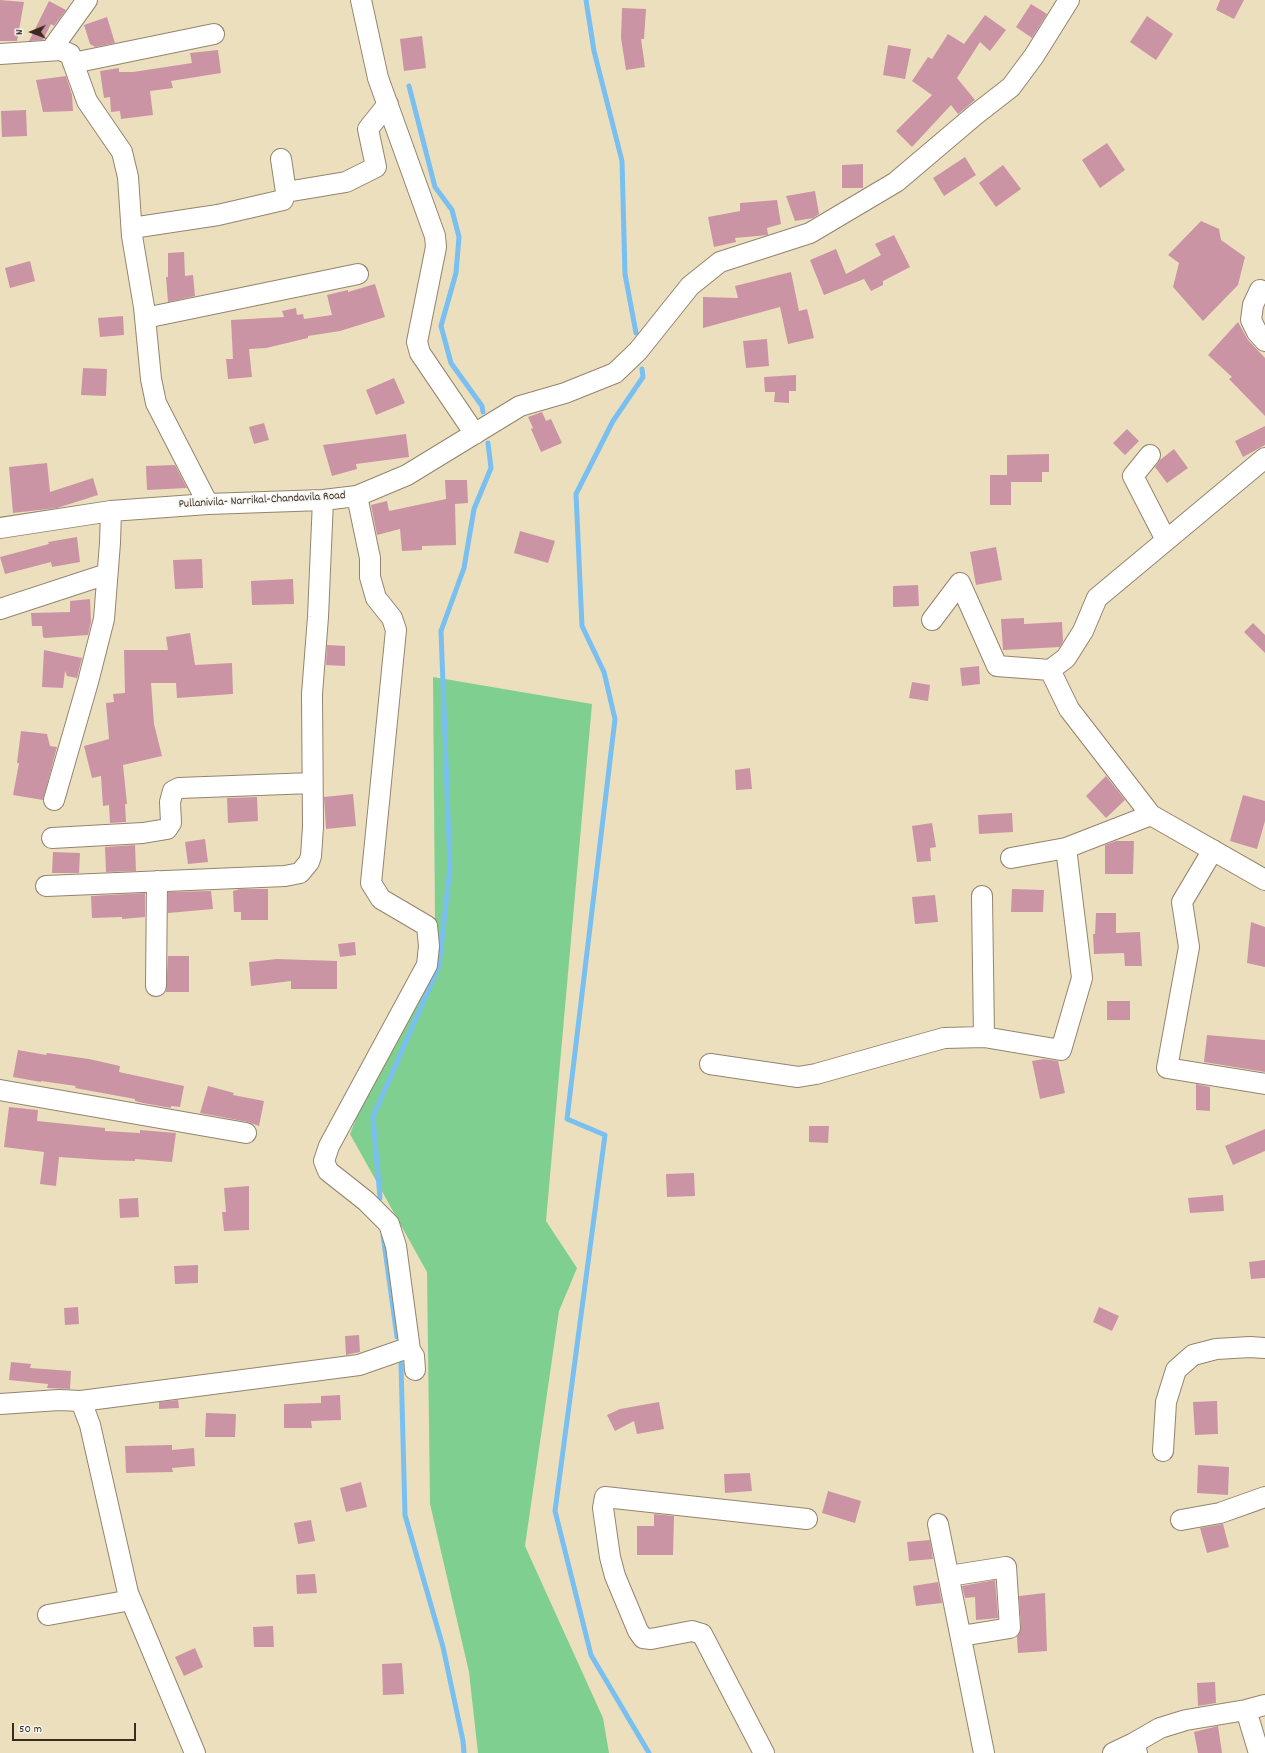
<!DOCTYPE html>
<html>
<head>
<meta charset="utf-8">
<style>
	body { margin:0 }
	#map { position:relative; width:1265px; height:1753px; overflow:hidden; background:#ecdfbe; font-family:Dekko,sans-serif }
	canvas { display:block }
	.north { position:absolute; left:12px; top:12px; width:40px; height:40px; -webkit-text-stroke:3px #f6f6f2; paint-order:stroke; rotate:269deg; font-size:11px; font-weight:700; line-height:16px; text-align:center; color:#3b2a1e }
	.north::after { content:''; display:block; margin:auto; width:14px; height:18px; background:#3b2a1e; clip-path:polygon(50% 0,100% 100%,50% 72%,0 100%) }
	.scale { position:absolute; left:12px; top:1723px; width:124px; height:18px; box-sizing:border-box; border:2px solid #3b2a1e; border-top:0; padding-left:5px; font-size:12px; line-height:14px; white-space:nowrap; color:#3b2a1e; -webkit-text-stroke:3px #f6f6f2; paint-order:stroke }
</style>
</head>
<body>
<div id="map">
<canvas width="1265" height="1753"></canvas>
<div class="north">N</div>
<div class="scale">50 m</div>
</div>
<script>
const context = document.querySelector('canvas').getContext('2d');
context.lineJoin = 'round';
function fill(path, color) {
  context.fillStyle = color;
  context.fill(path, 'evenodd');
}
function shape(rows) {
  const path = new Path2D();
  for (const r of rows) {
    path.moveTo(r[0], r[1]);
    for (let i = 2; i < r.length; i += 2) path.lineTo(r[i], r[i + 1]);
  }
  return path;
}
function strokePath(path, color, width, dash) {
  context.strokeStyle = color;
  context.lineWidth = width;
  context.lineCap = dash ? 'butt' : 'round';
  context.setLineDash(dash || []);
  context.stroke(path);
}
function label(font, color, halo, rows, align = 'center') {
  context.font = font + ' Dekko,sans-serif';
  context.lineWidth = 3;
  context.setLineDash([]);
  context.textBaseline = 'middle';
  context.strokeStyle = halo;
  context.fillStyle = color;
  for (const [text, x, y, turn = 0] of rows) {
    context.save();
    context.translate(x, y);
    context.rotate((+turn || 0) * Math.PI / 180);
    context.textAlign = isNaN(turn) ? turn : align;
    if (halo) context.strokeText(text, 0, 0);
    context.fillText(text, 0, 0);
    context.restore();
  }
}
fill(shape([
	[433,677,592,704,546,1221,577,1268,559,1311,525,1546,603,1718,609,1753,478,1753,469,1672,430,1504,427,1272,350,1134,435,920]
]), '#7fd090');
strokePath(shape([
	[586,0,594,51,622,161,625,274,636,333],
	[409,86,435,187,452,210,459,237,456,273,441,326,451,363,482,406,483,412],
	[642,369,643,377,613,421,576,494,582,626,604,672,615,719,567,1119,605,1135,555,1511,591,1655,649,1753],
	[380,1198,373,1117,439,966,450,868,441,631,464,568,474,509,491,468,488,443],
	[383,1235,397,1337],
	[401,1364,405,1515,443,1647,463,1741,464,1753]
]), '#79bff0', 5);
fill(shape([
	[0,0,24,2,17,41,0,41],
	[1220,0,1244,0,1234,19,1216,10],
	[49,1,66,10,54,26,51,24,43,40,29,41],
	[1031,4,1047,14,1032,38,1016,27],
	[622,8,646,9,644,39,641,39,645,67,626,70,621,38],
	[985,15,1006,30,990,51,980,42,957,78,975,100,958,114,951,105,912,147,896,131,932,95,912,81,928,57,932,59,948,34,964,44],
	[1147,16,1173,34,1156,60,1130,42],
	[107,17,115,43,95,47,90,44,84,25],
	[422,36,426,68,404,71,400,39],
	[888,45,911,49,905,79,883,75],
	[218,50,221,73,171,81,173,88,150,91,153,115,121,119,120,111,111,112,110,97,104,98,100,71,119,68,119,72,133,72,192,63,190,53],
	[66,76,72,95,73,111,43,112,36,80],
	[26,110,27,136,2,137,1,111],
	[1107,143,1125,170,1100,188,1082,160],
	[965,157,976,175,944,196,933,178],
	[863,164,863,188,842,188,842,165],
	[1003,165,1021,189,996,207,979,183],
	[815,191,819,214,813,218,795,221,786,196],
	[777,200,781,224,767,228,768,235,735,238,736,242,714,247,708,217,740,211,740,203],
	[1201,221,1219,229,1221,240,1245,257,1238,285,1203,321,1173,287,1179,263,1168,255],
	[894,235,910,267,883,281,883,285,871,291,864,279,824,295,810,260,836,249,846,274,881,255,875,244],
	[184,252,185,276,193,275,195,296,168,302,166,277,168,277,168,253],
	[30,261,35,281,10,288,5,268],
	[791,272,799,311,807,309,814,338,788,344,780,307,703,328,703,297,738,298,735,286],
	[375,284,385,317,340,331,308,336,308,338,266,348,249,349,252,377,228,379,226,359,233,359,231,320,284,317,282,311,296,308,297,315,303,314,304,319,332,315,327,295,348,290,348,292],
	[123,316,124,335,100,337,98,318],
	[1238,322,1248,340,1265,358,1265,416,1229,379,1232,377,1208,355],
	[767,339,769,366,746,368,743,341],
	[83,368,107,369,106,396,81,395],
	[796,375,796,391,789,391,789,403,774,402,775,392,765,392,764,377],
	[394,378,405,403,376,415,366,390],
	[542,412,546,421,551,419,562,443,541,452,531,429,533,428,528,417],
	[264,423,269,440,254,444,249,427],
	[1265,426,1265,445,1243,457,1235,441],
	[1127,429,1139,441,1125,455,1113,443],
	[406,434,409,457,356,464,357,469,332,476,323,445],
	[1174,449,1188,468,1167,483,1155,467,1160,460],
	[1049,454,1049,472,1042,472,1042,482,1011,482,1011,505,990,505,990,475,1007,475,1007,455],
	[47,463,50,492,93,478,98,495,57,508,13,513,9,467],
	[175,465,187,488,147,490,146,466],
	[445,480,467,480,468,503,455,504,456,545,422,546,422,550,402,551,400,529,377,535,371,505,387,501,389,511,446,499],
	[520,531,555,541,548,563,514,553],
	[77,537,80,562,52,567,51,562,5,574,0,557,49,544,48,542],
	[996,547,1002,580,976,585,970,552],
	[202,559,203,588,175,589,173,560],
	[293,579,294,604,252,605,251,581],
	[918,585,919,606,893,607,893,586],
	[90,599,91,622,88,635,45,638,43,637,42,626,32,626,31,613,70,612,70,601],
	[1024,618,1024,624,1062,622,1063,641,1060,647,1003,650,1001,619],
	[1253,623,1265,635,1265,653,1244,632],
	[190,633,195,665,232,663,233,694,177,698,176,683,151,683,154,724,162,756,123,765,127,804,125,804,126,822,110,823,109,805,103,806,101,776,92,778,84,746,109,739,106,703,114,702,113,694,125,693,124,650,168,650,166,637],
	[327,645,345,646,345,666,326,665],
	[44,650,82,658,77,678,67,676,65,671,63,688,42,687],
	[979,666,980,684,962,686,960,668],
	[912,682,930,685,928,701,909,698],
	[21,731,47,734,50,746,57,747,43,800,13,795,19,763,17,763],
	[750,768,752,789,736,790,735,770],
	[1106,776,1125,800,1106,818,1086,796],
	[353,794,356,826,326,829,324,797],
	[1243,795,1265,801,1265,821,1257,849,1230,841],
	[257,797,258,821,228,823,227,798],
	[1012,813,1013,832,979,834,978,815],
	[932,823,936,847,930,848,931,861,917,862,912,826],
	[205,839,208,862,188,864,185,842],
	[1116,841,1134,841,1133,874,1105,874,1105,845],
	[135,845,136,871,106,872,105,847],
	[53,852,80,853,79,873,52,873],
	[240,889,268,889,268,920,241,920,241,912,234,912,233,891],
	[1012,889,1044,890,1043,912,1011,912],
	[211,891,213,909,168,913,168,892],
	[145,893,145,917,122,919,122,917,92,918,91,896],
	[935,895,938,922,915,924,912,897],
	[1096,913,1116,913,1116,933,1140,932,1142,966,1125,966,1124,953,1094,954,1093,934,1095,934],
	[1251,922,1265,927,1265,967,1247,963],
	[355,942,356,955,340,957,338,944],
	[168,956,189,956,189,992,166,992],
	[277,959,337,961,337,989,291,989,291,981,251,986,249,962],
	[1107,1001,1130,1001,1130,1020,1107,1020],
	[1207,1035,1265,1040,1265,1072,1204,1062],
	[18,1050,46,1055,47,1053,89,1059,120,1066,119,1072,184,1086,180,1107,171,1106,171,1108,143,1103,135,1101,135,1099,75,1088,76,1086,41,1081,41,1082,13,1077],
	[1044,1059,1058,1061,1065,1093,1040,1099,1032,1061],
	[1196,1084,1210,1087,1210,1111,1196,1110],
	[208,1086,234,1093,233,1095,264,1101,259,1126,248,1122,200,1113],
	[9,1107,38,1110,37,1121,105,1128,105,1131,140,1133,140,1130,176,1133,172,1162,135,1159,135,1161,103,1160,59,1157,56,1186,40,1184,44,1152,4,1147],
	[809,1126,829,1126,828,1143,809,1142],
	[1265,1129,1265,1151,1233,1165,1225,1146],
	[694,1173,695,1196,667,1197,666,1174],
	[249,1186,249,1230,224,1231,222,1212,226,1212,224,1188],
	[1223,1195,1224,1211,1190,1213,1188,1198],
	[138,1198,139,1217,120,1218,119,1199],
	[1265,1260,1265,1278,1251,1279,1249,1262],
	[198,1265,198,1283,175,1284,174,1266],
	[78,1307,79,1324,65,1325,64,1308],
	[1099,1307,1119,1316,1112,1331,1093,1322],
	[359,1335,360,1352,346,1355,345,1336],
	[11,1362,31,1364,30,1368,71,1371,70,1389,47,1388,48,1384,9,1380],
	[340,1395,341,1420,311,1421,312,1428,284,1428,284,1404,321,1403,321,1396],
	[178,1400,179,1408,159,1409,159,1402],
	[1217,1401,1218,1434,1195,1435,1193,1402],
	[659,1402,664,1429,637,1434,634,1421,615,1431,607,1415,620,1409],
	[206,1413,236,1414,235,1437,205,1437],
	[172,1445,172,1450,194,1448,195,1466,172,1468,173,1472,126,1473,125,1446],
	[1198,1465,1229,1467,1228,1495,1197,1493],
	[750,1473,752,1491,725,1493,724,1474],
	[361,1482,367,1507,346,1512,340,1488],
	[828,1491,861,1501,855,1523,822,1513],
	[654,1514,674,1516,673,1555,637,1555,637,1526,654,1526],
	[311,1520,315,1541,298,1544,294,1523],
	[1223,1524,1229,1547,1207,1553,1200,1528],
	[930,1540,933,1559,909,1561,907,1542],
	[315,1574,317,1593,297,1594,296,1575],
	[995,1580,998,1618,976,1620,975,1597,965,1598,962,1586],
	[938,1582,942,1603,916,1606,913,1586],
	[1045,1593,1047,1651,1018,1653,1017,1637,1021,1627,1019,1596],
	[273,1626,274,1647,254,1647,253,1627],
	[195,1648,203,1667,184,1676,175,1657],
	[402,1663,404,1694,383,1695,382,1664],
	[1215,1682,1216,1703,1198,1706,1197,1683],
	[1218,1726,1222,1753,1198,1753,1194,1732]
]), '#cb94a5');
const minor = shape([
	[361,0,378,78,435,236,436,247,417,342,420,353,475,434],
	[51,50,87,0],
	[0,54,60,50,70,54,87,101,122,152,128,177,132,236,144,307,151,379,156,403,208,504],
	[73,63,214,34],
	[286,192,346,182,376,167,368,129,388,104],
	[132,228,218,215,283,200,286,192,281,159],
	[1260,290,1253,305,1251,320,1257,332,1265,341],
	[145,318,358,274],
	[1150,455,1133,476,1166,540],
	[1265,458,1097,598,1083,631,1066,658,1050,670,1069,709,1151,815,1265,880],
	[357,496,370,558,370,577,376,598,392,618,396,630,371,883,381,899,427,926,429,946,427,965,329,1146,324,1161,328,1171,366,1201,389,1224,396,1246,410,1350],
	[0,528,111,511,208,504,323,500,357,496,407,475,520,406,565,393,615,373,638,351,690,286,720,262,810,233,896,182,975,115,1011,87,1034,56,1069,0],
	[0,609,107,574],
	[932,620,960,583,997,666,1050,670],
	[54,800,88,682,104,619,110,543,111,511],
	[52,838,143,833,167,829,171,823,170,802,173,791,179,788,312,783],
	[1213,850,1182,902,1189,947,1167,1068,1265,1084],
	[1011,858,1066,848],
	[46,886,285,876,300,873,309,862,311,856,313,827,312,694,318,617,323,500],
	[982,896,984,1037],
	[156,986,157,881],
	[710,1064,798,1077,816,1074,944,1038,984,1037,1061,1050,1082,978,1066,848,1151,815],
	[0,1090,246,1133],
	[81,1401,90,1425,128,1593,195,1753],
	[0,1404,59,1400,81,1401,359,1365,402,1350,410,1350,414,1356,415,1370],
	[1163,1451,1166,1402,1176,1370,1193,1355,1216,1349,1250,1347,1265,1348],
	[1181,1520,1220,1513,1265,1497],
	[938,1524,984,1753],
	[949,1576,1006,1567,1010,1628,961,1636],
	[48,1615,131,1600],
	[1246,1710,1259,1753],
	[764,1753,702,1634,692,1631,651,1639,643,1638,638,1631,615,1576,610,1557,603,1508,605,1497,807,1519],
	[1113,1753,1134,1743],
	[1137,1753,1134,1743,1160,1728,1186,1720,1246,1710,1265,1705]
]);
strokePath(minor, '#94846e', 22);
strokePath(minor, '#fff', 20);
label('12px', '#3b2a1e', '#f6f6f2', [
	["Pullanivila- Narrikal-Chandavila Road",262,501,-3]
]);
</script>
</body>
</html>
